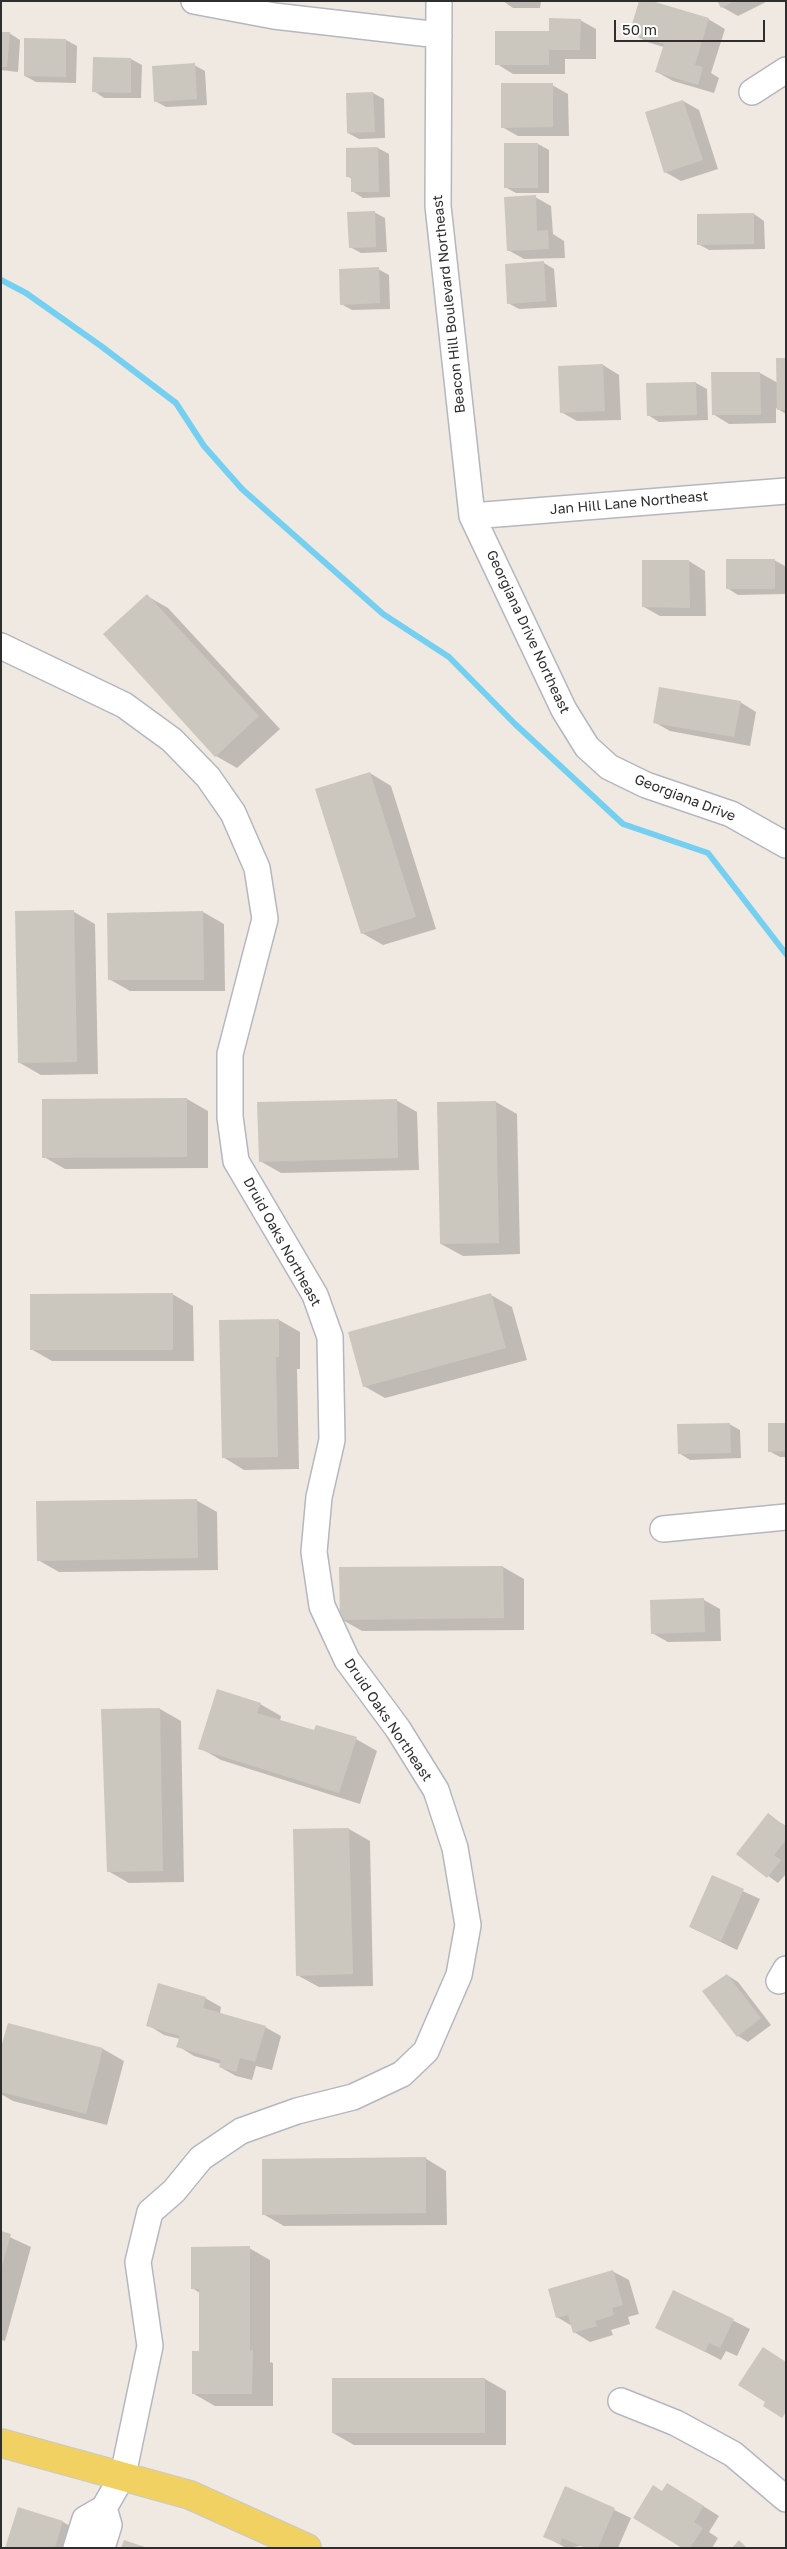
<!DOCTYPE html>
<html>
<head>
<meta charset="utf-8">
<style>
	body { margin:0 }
	#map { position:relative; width:787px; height:2549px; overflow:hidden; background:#efe9e1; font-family:"Golos Text",sans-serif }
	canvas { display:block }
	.frame { position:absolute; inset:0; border:2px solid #2e2e2e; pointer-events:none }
	.scale { position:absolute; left:614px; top:20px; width:151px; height:22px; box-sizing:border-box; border:2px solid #2e2e2e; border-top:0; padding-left:6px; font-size:15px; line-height:18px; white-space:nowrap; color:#2e2e2e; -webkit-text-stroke:4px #fff; paint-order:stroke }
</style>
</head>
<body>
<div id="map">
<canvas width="787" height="2549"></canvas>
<div class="frame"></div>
<div class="scale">50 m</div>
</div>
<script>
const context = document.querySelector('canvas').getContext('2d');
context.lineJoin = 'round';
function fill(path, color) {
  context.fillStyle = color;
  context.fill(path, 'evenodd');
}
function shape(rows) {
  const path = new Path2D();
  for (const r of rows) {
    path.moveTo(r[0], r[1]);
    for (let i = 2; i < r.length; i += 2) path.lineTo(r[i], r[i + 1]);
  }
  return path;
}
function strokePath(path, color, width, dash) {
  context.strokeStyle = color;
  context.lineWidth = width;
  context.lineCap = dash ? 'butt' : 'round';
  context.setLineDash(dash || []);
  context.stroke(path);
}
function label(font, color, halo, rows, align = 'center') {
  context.font = font + ' "Golos Text",sans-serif';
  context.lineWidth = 5;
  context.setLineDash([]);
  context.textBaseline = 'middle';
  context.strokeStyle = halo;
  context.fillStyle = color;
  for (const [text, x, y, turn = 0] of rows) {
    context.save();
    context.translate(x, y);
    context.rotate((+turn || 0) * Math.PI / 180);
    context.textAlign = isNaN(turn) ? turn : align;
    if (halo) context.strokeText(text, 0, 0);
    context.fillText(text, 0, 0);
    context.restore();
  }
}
fill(shape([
	[503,1,541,1,540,8,513,8],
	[719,1,768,1,738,16,722,7],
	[708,19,725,29,711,73,719,78,714,93,673,81,657,72,664,47,647,42,631,33],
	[580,20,596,29,596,59,565,59,565,74,513,74,497,64],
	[1,33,9,33,20,40,18,72,1,70],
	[25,39,66,40,77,46,76,83,36,82,25,76],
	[131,59,142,65,141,98,104,98,94,91],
	[194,65,205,71,207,105,166,107,155,101],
	[552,85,568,94,569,136,518,136,502,127],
	[373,93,384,99,385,138,359,139,348,133,347,94],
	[683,101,699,110,718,169,681,181,665,172],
	[538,144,549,150,549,193,516,193,505,187],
	[378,148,389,154,390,197,363,198,352,191,352,179,347,176,347,149],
	[535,197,551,206,553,234,564,241,565,258,524,259,508,250],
	[374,212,385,218,387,252,361,253,350,247],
	[754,214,764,221,765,249,709,250,698,244],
	[544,263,554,269,557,307,519,309,508,303],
	[378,269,389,275,390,309,352,310,341,304],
	[786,359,786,414,776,408,776,423,729,424,713,414,760,373,778,383],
	[603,365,619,375,621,420,577,421,561,412],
	[696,383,707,389,708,420,659,422,648,415,647,384],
	[774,560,785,566,785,594,738,595,727,588],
	[689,561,705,571,706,616,660,616,644,607,643,562],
	[147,596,168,608,280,729,237,768,216,756],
	[740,702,756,712,750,746,670,731,654,722],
	[370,773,391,786,436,929,383,945,362,933],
	[74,912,95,924,98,1074,41,1075,20,1063],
	[203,912,224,924,225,991,130,991,109,979],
	[187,1099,208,1111,208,1168,65,1169,44,1157],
	[396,1100,417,1112,419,1170,281,1173,260,1161],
	[496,1102,517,1114,520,1254,463,1256,441,1244],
	[172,1294,193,1306,194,1361,52,1361,31,1349],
	[491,1295,512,1307,527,1360,385,1398,364,1386],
	[279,1320,300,1332,300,1369,297,1369,299,1469,244,1470,223,1457],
	[729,1424,740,1430,741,1458,690,1460,679,1453],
	[786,1424,786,1457,780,1457,769,1451],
	[196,1500,217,1512,218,1570,59,1572,38,1560],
	[503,1567,524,1579,524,1630,362,1631,341,1619,341,1569],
	[704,1600,720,1609,721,1641,668,1642,652,1633,651,1601],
	[260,1704,281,1716,280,1721,315,1732,356,1739,377,1751,360,1804,221,1760,200,1748],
	[160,1709,181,1721,184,1882,129,1883,108,1871],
	[768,1815,786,1826,786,1874,778,1883,738,1854],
	[349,1829,370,1841,373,1986,319,1987,297,1975],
	[712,1877,760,1899,737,1950,690,1927],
	[727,1975,738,1982,771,2025,748,2042,738,2036],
	[205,1998,221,2007,220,2014,265,2027,281,2036,272,2070,256,2066,252,2080,236,2076,220,2067,221,2064,194,2056,178,2046,180,2039,164,2035,148,2025],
	[103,2049,124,2061,107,2125,13,2101,1,2094,1,2052],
	[425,2158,446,2171,447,2225,284,2226,263,2214],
	[1,2233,31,2247,5,2341,1,2340],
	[249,2248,270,2260,270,2362,273,2363,273,2406,215,2406,194,2394,201,2352,200,2293,192,2288],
	[612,2271,629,2280,639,2314,628,2317,630,2324,611,2330,613,2335,590,2342,574,2332,572,2326,557,2317],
	[674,2291,750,2329,737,2356,726,2351,721,2360,657,2327],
	[485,2379,506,2391,506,2445,354,2445,333,2433],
	[566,2487,631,2518,618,2548,579,2546,566,2548,544,2536],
	[684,2494,719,2516,709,2532,718,2538,712,2548,684,2548],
	[18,2509,63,2522,84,2534,80,2548,7,2548]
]), '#0003');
strokePath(shape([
	[1,280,26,293,101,346,176,403,204,446,242,489,383,614,449,657,515,724,623,824,708,853,786,954]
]), '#75cff0', 6);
fill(shape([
	[639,1,652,1,709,18,695,65,703,67,698,85,655,72,664,44,629,34],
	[717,1,734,1,721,8],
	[549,18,581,19,580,50,549,50,549,65,495,65,495,31,549,31],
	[1,32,10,32,7,67,1,67],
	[24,38,66,39,66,77,24,76],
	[93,57,131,58,131,93,92,92],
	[195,63,197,99,154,102,152,66],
	[501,83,553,83,553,127,501,128],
	[373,92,375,132,347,133,346,93],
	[683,100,703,160,664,173,645,112],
	[504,143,538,143,538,188,504,188],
	[378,147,379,192,351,192,351,177,346,177,346,148],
	[536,195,537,231,548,230,549,249,507,251,504,197],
	[375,211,376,247,349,248,347,212],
	[754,213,754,244,697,245,697,214],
	[544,261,546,301,507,304,505,264],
	[379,267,380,303,340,305,339,269],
	[776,358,786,358,786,410,777,410],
	[603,364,605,411,560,413,558,366],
	[711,372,760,372,761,415,712,415],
	[696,382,697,415,647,416,646,383],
	[726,559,775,559,775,589,726,589],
	[642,560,689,560,690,608,642,607],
	[147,594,259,716,215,757,103,634],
	[659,687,741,701,734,737,653,723],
	[370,772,416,917,361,934,315,789],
	[74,910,77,1062,18,1063,15,911],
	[203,911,204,980,108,980,107,913],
	[187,1098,187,1157,42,1158,42,1099],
	[397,1099,398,1158,259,1162,257,1102],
	[496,1101,499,1243,440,1244,437,1102],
	[173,1293,173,1350,30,1350,30,1294],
	[491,1293,506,1348,363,1387,348,1332],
	[279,1319,279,1357,276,1357,278,1457,222,1458,219,1320],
	[730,1423,731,1453,678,1454,677,1424],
	[768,1423,786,1423,786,1451,768,1452],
	[197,1499,198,1558,37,1561,36,1501],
	[503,1566,504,1618,340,1620,339,1567],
	[704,1598,705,1632,651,1634,650,1600],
	[217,1689,261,1703,257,1713,314,1730,316,1725,357,1737,339,1793,198,1749],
	[160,1708,163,1871,107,1872,101,1709],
	[768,1813,786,1827,786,1840,774,1855,781,1860,767,1878,736,1854],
	[349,1828,353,1974,296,1976,293,1829],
	[712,1875,744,1889,721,1941,689,1927],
	[727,1974,761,2018,737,2037,702,1991],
	[158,1983,206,1997,203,2008,266,2026,255,2062,240,2058,236,2072,219,2067,221,2060,176,2047,180,2036,146,2026],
	[8,2023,103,2048,86,2114,1,2092,1,2047],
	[426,2157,426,2213,262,2215,262,2159],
	[1,2231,11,2234,2,2266,1,2266],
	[250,2246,250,2350,253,2350,252,2394,192,2394,192,2351,199,2351,199,2289,191,2289,191,2247],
	[613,2270,623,2305,612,2308,614,2315,595,2321,597,2326,573,2333,568,2315,556,2318,548,2289],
	[673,2290,734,2319,720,2348,709,2343,705,2352,655,2328],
	[763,2347,786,2362,786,2412,782,2418,763,2406,765,2402,738,2385],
	[332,2378,485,2378,485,2433,332,2433],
	[667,2483,704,2506,694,2522,703,2528,690,2548,682,2548,633,2518,653,2485,662,2491],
	[565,2486,615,2508,598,2548,586,2548,562,2538,560,2544,543,2537],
	[18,2507,63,2521,55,2548,5,2548],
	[124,2540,145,2547,145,2548,121,2548],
	[739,2540,747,2548,732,2548]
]), '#cbc7bf');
const minor = shape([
	[194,1,274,16,439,35],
	[439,1,438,206,472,516,564,710,587,747,609,767,646,785,731,814,786,845],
	[752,92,786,70],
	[472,516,786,491],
	[1,646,124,705,172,740,208,777,233,813,257,868,265,919,230,1054,230,1117,236,1161,315,1295,330,1337,332,1440,319,1497,314,1552,322,1606,347,1660,398,1729,436,1790,455,1848,468,1925,459,1975,426,2051,402,2074,353,2097,297,2111,241,2131,201,2158,174,2191,150,2212,138,2262,150,2346,123,2475,104,2508,85,2519,76,2548],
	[663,1529,786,1517],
	[779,1981,786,1969],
	[621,2401,676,2423,733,2454,786,2499],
	[102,2548,109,2525,104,2508]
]);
const major = shape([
	[1,2443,190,2495,307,2548]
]);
strokePath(minor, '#b4b7c1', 28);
strokePath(major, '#c9c9c9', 30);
strokePath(minor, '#fff', 25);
strokePath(major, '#f2d163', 28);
label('14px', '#2e2e2e', '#fff', [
	["Beacon Hill Boulevard Northeast",449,304,-96],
	["Jan Hill Lane Northeast",629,503,-5],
	["Georgiana Drive Northeast",528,632,65],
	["Georgiana Drive",685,798,21],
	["Druid Oaks Northeast",282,1242,61],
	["Druid Oaks Northeast",388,1720,56]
]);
</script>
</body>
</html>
